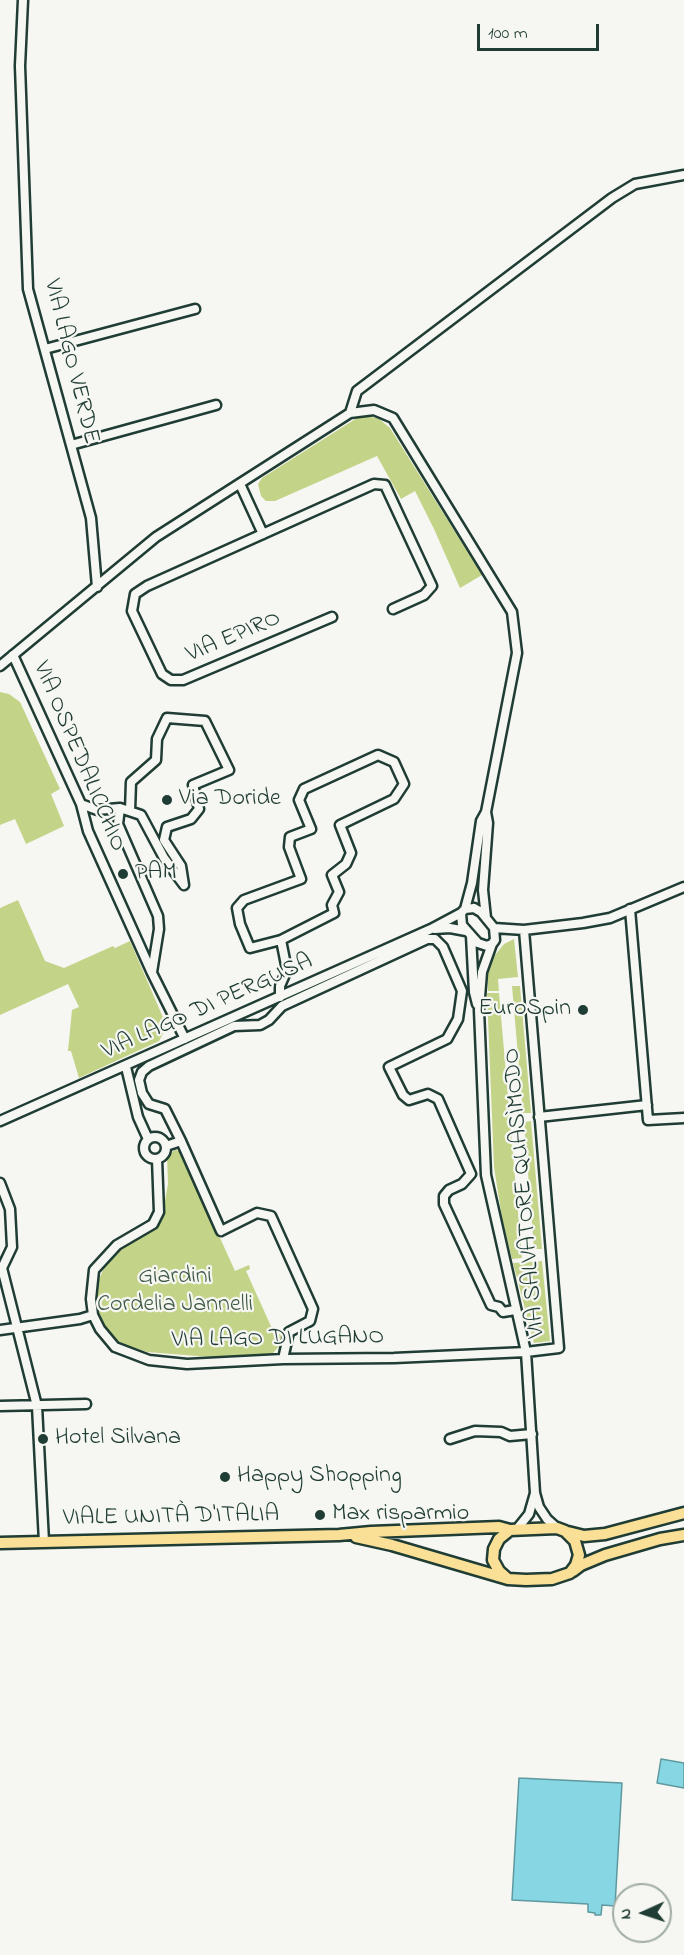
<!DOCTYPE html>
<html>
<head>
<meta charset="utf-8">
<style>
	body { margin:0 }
	#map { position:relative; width:684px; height:1955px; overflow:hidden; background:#f6f6f2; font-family:"Indie Flower",sans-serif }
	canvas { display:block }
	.north { position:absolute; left:612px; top:1883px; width:60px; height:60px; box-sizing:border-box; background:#f6f6f2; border:2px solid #a0aca6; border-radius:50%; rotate:267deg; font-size:16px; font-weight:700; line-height:24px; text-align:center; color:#1f3d34 }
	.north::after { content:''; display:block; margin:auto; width:21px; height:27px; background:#1f3d34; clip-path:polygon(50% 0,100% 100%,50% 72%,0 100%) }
	.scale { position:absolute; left:477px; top:24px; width:122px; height:27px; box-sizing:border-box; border:3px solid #1f3d34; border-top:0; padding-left:8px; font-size:18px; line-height:21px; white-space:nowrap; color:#1f3d34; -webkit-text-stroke:4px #f6f6f2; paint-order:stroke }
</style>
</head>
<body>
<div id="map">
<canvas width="684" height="1955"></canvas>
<div class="north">N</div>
<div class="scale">100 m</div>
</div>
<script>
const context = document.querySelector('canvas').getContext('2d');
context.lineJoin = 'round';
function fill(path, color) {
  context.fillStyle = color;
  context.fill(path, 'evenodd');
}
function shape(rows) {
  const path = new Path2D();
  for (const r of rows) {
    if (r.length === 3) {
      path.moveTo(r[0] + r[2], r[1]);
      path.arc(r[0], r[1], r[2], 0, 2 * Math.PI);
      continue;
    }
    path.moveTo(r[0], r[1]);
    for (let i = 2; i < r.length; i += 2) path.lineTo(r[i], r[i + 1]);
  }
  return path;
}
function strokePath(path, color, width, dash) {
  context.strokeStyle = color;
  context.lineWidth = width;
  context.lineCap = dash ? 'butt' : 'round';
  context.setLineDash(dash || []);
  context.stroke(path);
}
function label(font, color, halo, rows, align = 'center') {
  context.font = font + ' "Indie Flower",sans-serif';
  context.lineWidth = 4.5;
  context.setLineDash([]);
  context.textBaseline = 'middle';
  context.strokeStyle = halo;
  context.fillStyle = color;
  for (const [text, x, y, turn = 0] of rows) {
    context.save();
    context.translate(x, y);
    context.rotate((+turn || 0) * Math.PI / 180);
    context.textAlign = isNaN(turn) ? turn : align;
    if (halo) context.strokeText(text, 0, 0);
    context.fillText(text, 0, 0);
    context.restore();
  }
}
fill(shape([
	[363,416,378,418,390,428,482,575,460,588,434,529,415,491,401,499,377,456,275,501,266,501,261,496,258,484,262,478,357,418],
	[0,692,9,694,20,702,60,789,51,794,64,826,26,844,15,819,0,825],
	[18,900,45,961,64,968,113,946,115,948,130,941,165,1022,165,1030,159,1041,79,1078,71,1051,68,1051,72,1010,79,1007,68,984,0,1015,0,908],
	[514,939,518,977,498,979,499,991,488,991,487,973,495,955,504,944],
	[512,986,520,986,531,1113,523,1113],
	[487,993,499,993,522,1258,512,1259,502,1218,494,1167],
	[531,1121,542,1249,534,1249,524,1122],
	[175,1150,181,1151,182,1154,235,1271,249,1265,250,1269,246,1271,275,1335,280,1333,281,1336,281,1344,273,1353,265,1355,210,1357,147,1352,122,1344,112,1336,98,1318,95,1296,97,1283,106,1264,118,1251,152,1231,162,1217,168,1184,167,1156],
	[542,1261,550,1341,534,1343,513,1263]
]), '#c3d488');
const water = shape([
	[661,1759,684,1763,684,1788,657,1783,661,1759],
	[519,1778,622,1783,615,1906,602,1905,601,1915,595,1915,595,1913,588,1912,588,1904,512,1900,519,1778]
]);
fill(water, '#87d6e4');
strokePath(water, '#5d999e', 1.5);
const minor = shape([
	[23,0,20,66,28,289,91,518,97,587],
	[45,349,195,309],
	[350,413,357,391,612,198,635,184,684,175],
	[71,445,216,405],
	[240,484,263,534],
	[332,617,183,680,171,680,162,674,132,611,135,594,147,586,374,484,385,485,432,586,424,595,393,609],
	[13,655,81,804,88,831,152,973,185,1039],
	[0,666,156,537,350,413,374,410,393,418,512,612,517,653,486,812,481,821,472,883,465,909],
	[81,804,97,810,120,808,141,815,164,858,184,885,181,866,164,840,167,827,191,819,199,809,193,785,229,770,205,721,167,718,157,739,156,760,131,782,130,811],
	[120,808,118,824,158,916,159,929,152,972],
	[474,908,481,912,494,928,495,940,492,944,487,946,478,943,462,925,461,913,465,909,474,908],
	[630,909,648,1120,684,1118],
	[486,918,483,890,488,823,486,812],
	[494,928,524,930,583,923,610,918,684,887],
	[435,929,450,928,466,931],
	[471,936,474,992,477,1004],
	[492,944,482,972,479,1010,486,1175,526,1352,535,1493,539,1507,547,1519,557,1528],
	[280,997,280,986,287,970,281,940,334,913,332,905,339,892,332,875,346,864,351,853,340,825,394,799,404,784,394,762,378,755,304,789,299,800,311,829,290,837,289,847,301,879,244,900,237,908,240,924,250,948,281,940],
	[126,1067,138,1117,148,1139],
	[539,1117,647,1105],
	[0,1121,431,929,461,913],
	[155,1148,11],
	[181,1141,165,1109,149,1104,142,1093,139,1080,142,1072,149,1066,234,1026,260,1025,269,1020,282,1006,427,939,435,939,443,947,462,991,458,1019,447,1039,389,1067,403,1095,409,1100,428,1094,438,1099,471,1174,462,1184,449,1190,444,1196,444,1204,491,1305,499,1307,503,1312,515,1310],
	[166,1146,181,1141,221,1231,257,1213,271,1216,313,1309,310,1321,289,1332,283,1359],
	[157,1159,159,1212,153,1224,117,1245,94,1270,91,1299,93,1315,100,1329,115,1347,149,1360,187,1364,283,1359,394,1358,526,1352,559,1348,524,930],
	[0,1183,10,1209,12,1247,2,1268,37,1406,44,1542],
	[0,1330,80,1319,93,1315],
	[0,1406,86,1404],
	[450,1439,475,1431,501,1432,510,1436,532,1434],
	[517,1529,529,1514,535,1493]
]);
const major = shape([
	[568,1532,584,1536,605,1534,684,1513],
	[356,1537,392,1545,508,1579,526,1580,552,1579,570,1573,576,1565,579,1555,575,1541,565,1531,557,1528,510,1530,499,1539,494,1549,493,1560,499,1571,508,1579],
	[0,1543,339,1535,371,1532,499,1527,510,1530],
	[573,1571,581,1565,605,1555,660,1539,684,1535]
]);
strokePath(minor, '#1f3d34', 13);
strokePath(major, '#1f3d34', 15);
strokePath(minor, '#f6f6f2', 8);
strokePath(major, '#fadf96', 10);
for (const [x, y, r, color] of [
	[167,800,6,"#1f3d34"],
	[123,874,6,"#1f3d34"],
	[583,1010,6,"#1f3d34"],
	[43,1439,6,"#1f3d34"],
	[225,1477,6,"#1f3d34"],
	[320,1515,6,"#1f3d34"]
]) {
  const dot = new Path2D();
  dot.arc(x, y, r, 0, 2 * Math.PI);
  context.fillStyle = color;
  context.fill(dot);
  strokePath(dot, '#f6f6f2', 2);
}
label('24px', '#1f3d34', '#f6f6f2', [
	["VIA LAGO VERDE",70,362,76],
	["VIA EPIRO",234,638,-23],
	["VIA OSPEDALICCHIO",78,757,67],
	["VIA LAGO DI PERGUSA",208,1008,-24],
	["VIA SALVATORE QUASÌMODO",526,1193,-95],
	["VIA LAGO DI LUGANO",278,1340,-1],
	["VIALE UNITÀ D'ITALIA",171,1518,-1]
]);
label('24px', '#1f3d34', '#f6f6f2', [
	["Via Doride",179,800],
	["PAM",135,874],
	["EuroSpin",571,1010,"right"],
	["Hotel Silvana",55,1439],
	["Happy Shopping",237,1477],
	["Max risparmio",332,1515]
], 'left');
label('24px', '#405b45', '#f6f6f2', [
	["Giardini",175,1278],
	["Cordelia Jannelli",175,1306]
]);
</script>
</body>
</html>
